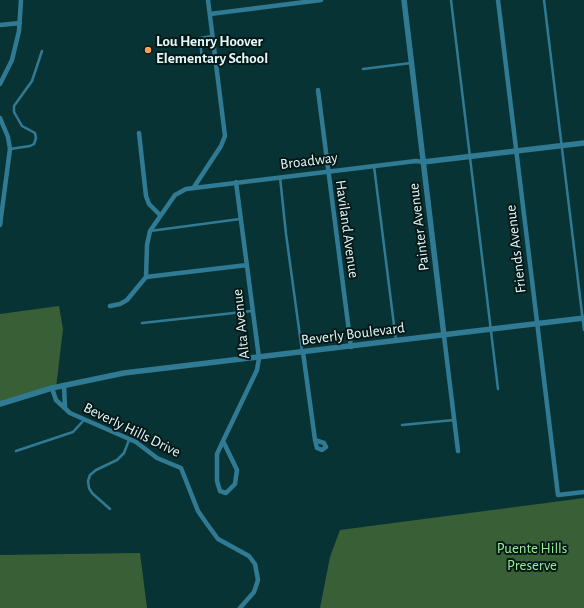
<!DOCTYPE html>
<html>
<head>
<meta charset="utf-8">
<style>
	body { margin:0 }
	canvas { display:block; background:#073335 }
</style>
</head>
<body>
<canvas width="584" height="608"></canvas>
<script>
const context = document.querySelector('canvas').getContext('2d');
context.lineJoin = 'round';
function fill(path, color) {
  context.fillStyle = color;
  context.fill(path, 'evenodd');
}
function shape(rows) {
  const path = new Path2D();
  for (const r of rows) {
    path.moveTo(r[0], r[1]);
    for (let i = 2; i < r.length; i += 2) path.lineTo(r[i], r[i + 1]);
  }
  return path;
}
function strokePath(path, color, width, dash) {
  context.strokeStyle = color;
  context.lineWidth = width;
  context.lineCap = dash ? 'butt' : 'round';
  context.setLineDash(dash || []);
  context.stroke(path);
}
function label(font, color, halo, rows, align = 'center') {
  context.font = font + ' "Alegreya Sans",sans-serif';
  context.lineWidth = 4;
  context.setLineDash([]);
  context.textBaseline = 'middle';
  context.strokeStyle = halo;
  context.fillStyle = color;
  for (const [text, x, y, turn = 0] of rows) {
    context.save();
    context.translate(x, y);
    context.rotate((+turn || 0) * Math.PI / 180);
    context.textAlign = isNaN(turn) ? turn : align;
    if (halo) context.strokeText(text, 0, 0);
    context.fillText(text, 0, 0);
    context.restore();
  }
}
fill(shape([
	[59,306,63,329,56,388,0,403,0,314],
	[584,498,584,608,320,608,330,557,340,530],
	[140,553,147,608,0,608,0,555]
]), '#385f35');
strokePath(shape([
	[451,0,498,389],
	[544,0,584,330],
	[202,61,200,38,212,36],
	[177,63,215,59],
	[363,69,411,63],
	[10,149,30,146,34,144,36,138,35,133,22,126,14,112,14,106,32,81,42,51],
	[374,166,396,341],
	[280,177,286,234,302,351],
	[150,231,240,219],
	[142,323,252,311],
	[402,425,454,420],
	[16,451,73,432,84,420],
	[110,509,92,493,89,488,88,481,90,475,96,470,117,460,124,453,129,440]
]), '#317a93', 2.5);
strokePath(shape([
	[498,0,558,495,584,492],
	[210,14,321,0],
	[0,25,20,23],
	[0,84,12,60,19,31,21,0],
	[318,90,351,347],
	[0,118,8,137,10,149,0,225],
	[139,133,146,196,149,204,160,215],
	[194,187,221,146,225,136,208,0],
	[146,277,247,265],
	[110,306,120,304,127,300,146,277,147,245,150,231,175,195,186,189,416,161,423,162],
	[444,336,458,451],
	[303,352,315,440,317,448,322,450,326,447,324,443,315,440],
	[64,385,65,408],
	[52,388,56,400,70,413,136,442,157,458,181,468,198,511,207,524,218,539,249,556,255,564,258,580,254,592,240,608],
	[223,441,237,470,235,484,226,493,220,491,217,481,217,454,223,441,257,370,259,358,236,182]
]), '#317a93', 4.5);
strokePath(shape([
	[404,0,444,336],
	[423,162,584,143],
	[0,404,52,388,124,373,584,318]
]), '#317a93', 5.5);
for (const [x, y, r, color] of [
	[148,50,4,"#f99f4d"]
]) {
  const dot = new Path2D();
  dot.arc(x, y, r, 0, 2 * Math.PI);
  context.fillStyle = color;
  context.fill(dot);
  strokePath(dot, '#071818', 1.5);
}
label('bold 15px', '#e3f9f9', '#071818', [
	["Lou Henry Hoover",156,41],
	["Elementary School",156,58]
], 'left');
label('15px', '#e3f9f9', '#071818', [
	["Broadway",309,161,-7],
	["Painter Avenue",419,227,-97],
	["Haviland Avenue",347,229,82],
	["Friends Avenue",516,249,-97],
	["Alta Avenue",241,324,-96],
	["Beverly Boulevard",353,334,-7],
	["Beverly Hills Drive",132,430,26]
]);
label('15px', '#98ee91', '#071818', [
	["Puente Hills",532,548],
	["Preserve",532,565]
]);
</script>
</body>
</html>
